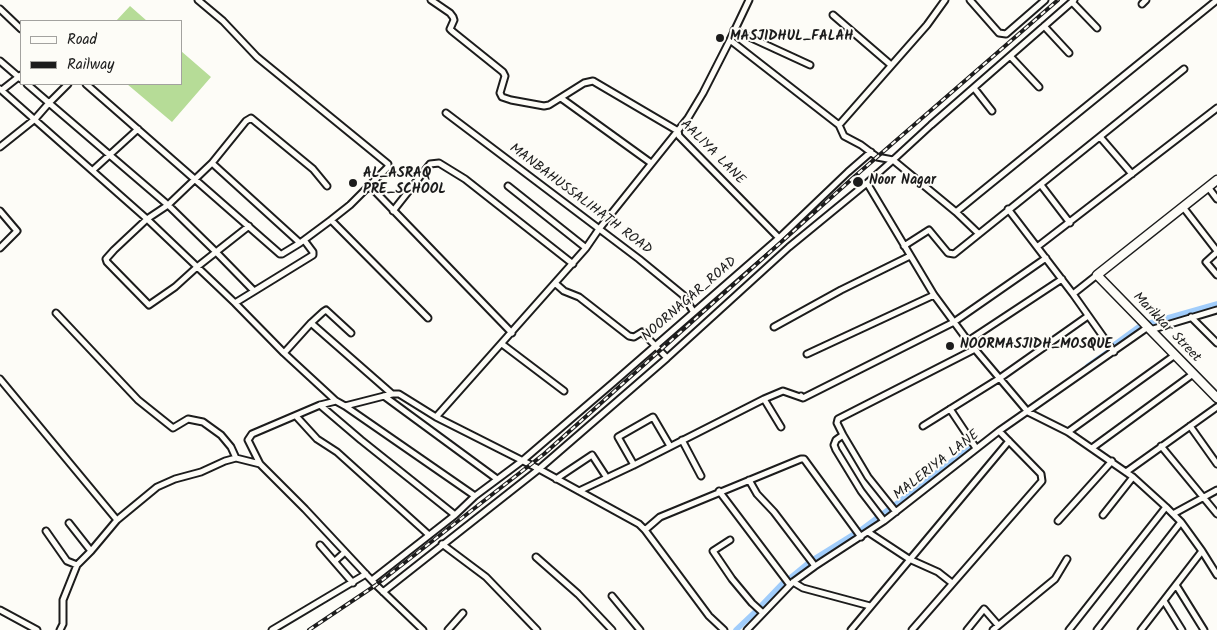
<!DOCTYPE html>
<html>
<head>
<meta charset="utf-8">
<style>
	body { margin:0 }
	#map { position:relative; width:1217px; height:630px; overflow:hidden; background:#fdfcf7; font-family:Kalam,sans-serif }
	canvas { display:block }
	.legend { position:absolute; left:20px; top:20px; width:162px; height:65px; box-sizing:border-box; background:#fdfcf7; border:1px solid #a3a29f; margin:0; padding:6px 9px; list-style:none; font-size:15px; color:#1c1c1c }
	.legend li { display:flex; align-items:center; gap:10px; height:25px }
	.legend b { width:25px; border:1px solid #a3a29f }
</style>
</head>
<body>
<div id="map">
<canvas width="1217" height="630"></canvas>
<ul class="legend">
<li><b style="height:6px;background:#fdfcf7"></b>Road</li>
<li><b style="height:6px;background:#1c1c1c"></b>Railway</li>
</ul>
</div>
<script>
const context = document.querySelector('canvas').getContext('2d');
context.lineJoin = 'round';
function fill(path, color) {
  context.fillStyle = color;
  context.fill(path, 'evenodd');
}
function shape(rows) {
  const path = new Path2D();
  for (const r of rows) {
    path.moveTo(r[0], r[1]);
    for (let i = 2; i < r.length; i += 2) path.lineTo(r[i], r[i + 1]);
  }
  return path;
}
function strokePath(path, color, width, dash) {
  context.strokeStyle = color;
  context.lineWidth = width;
  context.lineCap = dash ? 'butt' : 'round';
  context.setLineDash(dash || []);
  context.stroke(path);
}
function label(font, color, halo, rows, align = 'center') {
  context.font = font + ' Kalam,sans-serif';
  context.lineWidth = 4;
  context.setLineDash([]);
  context.textBaseline = 'middle';
  context.strokeStyle = halo;
  context.fillStyle = color;
  for (const [text, x, y, turn = 0] of rows) {
    context.save();
    context.translate(x, y);
    context.rotate((+turn || 0) * Math.PI / 180);
    context.textAlign = isNaN(turn) ? turn : align;
    if (halo) context.strokeText(text, 0, 0);
    context.fillText(text, 0, 0);
    context.restore();
  }
}
fill(shape([
	[130,6,147,21,116,21],
	[181,51,211,77,172,122,127,84,181,84]
]), '#b6dc97');
strokePath(shape([
	[1150,323,1217,304],
	[1114,345,1140,326],
	[1088,366,1108,352],
	[895,505,968,449,971,449],
	[884,513,888,510],
	[861,530,877,518],
	[814,559,854,534],
	[790,578,807,564],
	[761,606,783,583],
	[736,630,755,612]
]), '#a1cdfb', 5.5);
const street = shape([
	[431,0,450,13,453,17,454,20,450,29,452,31,503,72,505,76,500,93,502,97,511,100,544,106,549,105,584,83,593,81,678,131,679,136,779,238],
	[970,0,999,33,1006,34,1045,0],
	[1072,2,1097,28],
	[1142,4,1146,0],
	[0,9,21,29],
	[833,15,891,65],
	[1044,26,1069,53],
	[734,30,810,65],
	[730,40,839,125,844,136,861,145,877,157,893,160,931,125,1074,0],
	[1010,56,1039,87],
	[0,61,21,79],
	[27,84,49,103,68,84],
	[86,84,280,254,282,254,300,243,331,220,350,205,388,167,388,164,257,57,223,21,198,0],
	[974,88,992,111],
	[0,89,147,219,235,303,284,353,336,401,345,406,392,394,399,394,436,417,539,469,639,524,645,530,709,616,724,630],
	[2,90,21,75],
	[561,98,651,163],
	[446,113,639,259,683,295,693,311],
	[839,125,927,25,945,0],
	[1101,138,1132,174],
	[0,147,35,119,49,103,168,205,216,252,254,291],
	[212,163,246,121,251,118,313,169,327,186],
	[93,170,138,129],
	[369,185,512,333],
	[1041,185,1070,223],
	[508,186,586,248],
	[1208,187,1217,199],
	[1183,207,1217,251],
	[1008,209,1073,294,1114,352],
	[0,211,17,231,0,248],
	[393,211,430,164,439,163,465,179,573,264],
	[956,212,1217,0],
	[331,220,428,318],
	[249,226,197,267,175,287,149,305,107,262,106,259,114,250,147,219,168,205,212,163,300,243],
	[979,234,956,212,893,160,867,183,934,295,968,341,1028,412,1068,432,1133,477,1166,507,1181,522,1202,551,1217,575],
	[904,246,929,230,948,253,954,254,1184,69],
	[1037,247,1217,108],
	[1217,252,1206,262,1217,275],
	[556,284,564,291,579,297,629,336,634,337,642,332,667,358],
	[1073,294,1097,275],
	[235,303,313,255,313,252,304,240],
	[56,313,138,400,173,428,188,419,203,422,221,435,231,447,236,458],
	[1191,317,1217,343],
	[311,323,392,394],
	[774,327,841,290,910,256],
	[1150,330,1217,310],
	[968,341,1062,279],
	[502,344,564,391],
	[284,353,311,323,323,312,326,310,351,333],
	[807,354,934,295],
	[0,379,117,520],
	[384,396,497,479],
	[803,398,954,322,1046,258],
	[764,399,783,391,803,398,801,396],
	[336,401,320,405,252,434,248,440,260,464,305,509,376,585,423,630],
	[320,405,361,440,455,515],
	[345,406,475,496],
	[950,409,976,448],
	[296,416,317,439,337,452,429,535],
	[436,417,586,248,599,229,688,118,703,93,730,40,749,0],
	[923,426,1000,378,1088,316],
	[1190,426,1217,464],
	[1068,432,1175,355],
	[843,435,836,440,834,445,836,450,861,491,884,521],
	[682,440,701,476],
	[1161,446,1217,514],
	[1092,448,1193,374],
	[634,465,618,437,653,417,670,446],
	[1126,472,1217,407],
	[556,479,592,455,607,478],
	[749,480,757,494,774,512,815,566],
	[579,491,634,465,764,399,781,427],
	[719,491,790,585],
	[896,512,868,477,843,435,837,423,838,419,975,349],
	[1173,514,1217,490],
	[1103,515,1133,477],
	[1058,521,1112,461],
	[69,523,91,551],
	[645,530,660,517,801,459,804,459,861,537],
	[46,531,67,561,77,565],
	[868,532,909,559,938,572,952,583],
	[730,540,713,551,732,579,752,603,763,613],
	[442,544,486,577,537,630],
	[320,545,353,583],
	[536,557,578,594,612,630],
	[335,561,345,552],
	[372,580,455,515,475,496,522,461,614,382,779,238,848,172,871,152],
	[793,582,803,588,870,606],
	[1176,585,1204,630],
	[383,592,539,469,667,358,789,247,867,183],
	[612,596,640,630],
	[1164,601,1182,630],
	[0,610,37,630],
	[60,630,63,624,63,600,77,565,91,551,117,520,157,487,175,479,201,472,225,461,236,458,260,464],
	[272,630,366,574],
	[448,630,463,613],
	[747,630,793,582,815,566,884,521,999,431,1148,327],
	[851,630,1009,441],
	[912,630,1042,481,1041,474,999,431],
	[967,630,984,609,998,625],
	[993,630,1055,579,1067,559],
	[1069,630,1166,507],
	[1097,630,1181,522],
	[1141,630,1202,551]
]);
const secondary = shape([
	[1217,180,1097,275,1217,398]
]);
strokePath(street, '#1c1c1c', 9);
strokePath(secondary, '#1c1c1c', 11);
strokePath(street, '#fdfcf7', 5);
strokePath(secondary, '#fdfcf7', 8);
const rail = shape([
	[309,630,376,585,544,454,854,177,1058,0]
]);
strokePath(rail, '#1c1c1c', 4);
strokePath(rail, '#fdfcf7', 2, [5.5]);
for (const [x, y, r, color] of [
	[720,38,5,"#1c1c1c"],
	[858,182,6,"#1c1c1c"],
	[353,183,5,"#1c1c1c"],
	[950,346,5,"#1c1c1c"]
]) {
  const dot = new Path2D();
  dot.arc(x, y, r, 0, 2 * Math.PI);
  context.fillStyle = color;
  context.fill(dot);
  strokePath(dot, '#fdfcf7', 2);
}
label('bold 14px', '#1c1c1c', '#fdfcf7', [
	["MASJIDHUL_FALAH",730,38],
	["AL_ASRAQ",363,175],
	["PRE_SCHOOL",363,191],
	["Noor Nagar",869,182],
	["NOORMASJIDH_MOSQUE",960,346]
], 'left');
label('14px', '#1c1c1c', '#fdfcf7', [
	["AALIYA LANE",712,153,45],
	["MANBAHUSSALIHATH ROAD",580,200,37],
	["NOORNAGAR_ROAD",690,300,-41],
	["Marikkar Street",1166,328,46],
	["MALERIYA LANE",937,466,-38]
]);
</script>
</body>
</html>
